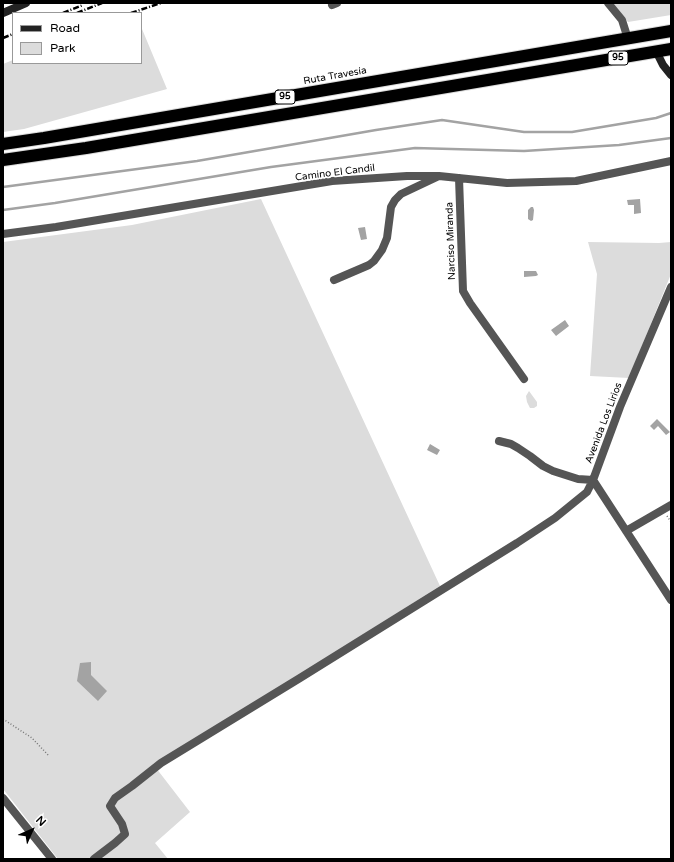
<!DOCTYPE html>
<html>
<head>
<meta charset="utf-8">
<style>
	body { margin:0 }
	#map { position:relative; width:674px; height:862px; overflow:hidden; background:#fff; font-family:"Varela Round",sans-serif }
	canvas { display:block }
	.frame { position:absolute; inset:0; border:4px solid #000; pointer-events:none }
	.legend { position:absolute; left:12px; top:12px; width:130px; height:52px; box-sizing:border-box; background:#fff; border:1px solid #999; margin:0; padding:5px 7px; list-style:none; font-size:12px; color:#000 }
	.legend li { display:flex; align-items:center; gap:8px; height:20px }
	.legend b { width:20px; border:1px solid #999 }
	.north { position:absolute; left:12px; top:810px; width:40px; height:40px; -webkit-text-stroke:3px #fff; paint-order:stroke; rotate:45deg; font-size:11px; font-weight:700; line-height:16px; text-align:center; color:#000 }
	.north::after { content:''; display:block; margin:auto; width:14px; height:18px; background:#000; clip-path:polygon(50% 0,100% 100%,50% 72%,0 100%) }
</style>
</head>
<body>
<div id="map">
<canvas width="674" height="862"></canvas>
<div class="frame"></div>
<ul class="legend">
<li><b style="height:5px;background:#222"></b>Road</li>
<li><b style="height:11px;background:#dcdcdc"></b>Park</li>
</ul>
<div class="north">N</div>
</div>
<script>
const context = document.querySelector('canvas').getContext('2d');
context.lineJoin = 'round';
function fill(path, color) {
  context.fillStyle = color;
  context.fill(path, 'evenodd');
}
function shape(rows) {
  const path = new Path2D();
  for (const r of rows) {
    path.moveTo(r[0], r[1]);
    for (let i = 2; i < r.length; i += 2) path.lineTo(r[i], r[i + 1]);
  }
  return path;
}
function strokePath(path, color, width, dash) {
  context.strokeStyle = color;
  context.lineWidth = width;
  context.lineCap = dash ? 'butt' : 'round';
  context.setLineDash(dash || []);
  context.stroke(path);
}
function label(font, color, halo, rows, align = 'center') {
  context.font = font + ' "Varela Round",sans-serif';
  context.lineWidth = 3.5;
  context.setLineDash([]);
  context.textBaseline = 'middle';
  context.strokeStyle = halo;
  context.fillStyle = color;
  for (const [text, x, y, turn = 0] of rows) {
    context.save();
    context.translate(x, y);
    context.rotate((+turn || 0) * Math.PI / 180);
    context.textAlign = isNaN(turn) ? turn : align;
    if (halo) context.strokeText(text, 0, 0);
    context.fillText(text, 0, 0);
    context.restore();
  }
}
fill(shape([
	[612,3,671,3,671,15,628,22],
	[141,19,142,29,167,89,24,129,3,132,3,64,13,60,13,63,141,63],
	[261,199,440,586,240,712,153,764,190,812,155,843,168,859,58,859,3,789,3,242,132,225],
	[588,242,659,243,671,242,671,274,629,378,590,376,597,274],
	[529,391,537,402,537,406,534,408,530,408,527,402,526,396]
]), '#dcdcdc');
fill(shape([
	[640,199,641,213,634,214,634,205,628,205,627,200],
	[531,207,533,207,534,210,533,220,531,221,528,219,528,210],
	[365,227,367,239,361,240,358,228],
	[524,271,536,271,538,275,536,276,524,277],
	[565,320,569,326,556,336,551,330],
	[657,419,670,432,666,435,658,426,654,430,650,426],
	[430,444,440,450,437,455,427,450],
	[91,662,91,675,107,691,98,701,77,681,80,663]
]), '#a3a3a3');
strokePath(shape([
	[3,187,197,161,376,130,442,120,524,132,572,132,656,118,671,113],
	[3,210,55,203,271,167,415,148,524,151,619,145,671,138]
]), '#a3a3a3', 2.5);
const highway = shape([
	[3,144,44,138,671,31],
	[3,160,86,148,671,49]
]);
strokePath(highway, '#dbdbdb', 14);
strokePath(shape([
	[667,516,671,522],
	[3,719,32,738,49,756]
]), '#777', 1.5, [1, 2]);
strokePath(shape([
	[608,3,622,20,628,39],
	[332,5,337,3],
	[459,178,463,291,470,303,524,379],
	[3,234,56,227,332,181,407,176,439,176,507,183,576,181,671,161],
	[334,280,369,265,374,261,382,250,387,238,391,207,395,200,401,194,437,177],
	[671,287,620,407,593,480,671,600],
	[626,531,671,505],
	[3,798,52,859],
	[94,859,115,843,125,834,122,824,110,806,115,798,132,786,161,763,300,678,517,543,555,518,587,492,593,480,578,479,553,471,543,466,530,456,518,448,511,444,499,441]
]), '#555', 8);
strokePath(shape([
	[3,13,26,3],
	[656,51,663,65,671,75]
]), '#222', 8);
strokePath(highway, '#000', 12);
strokePath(shape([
	[63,13,83,5],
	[77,13,102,3],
	[131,13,161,3],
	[3,38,13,34]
]), '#000', 2.5, [6, 2, 1, 2]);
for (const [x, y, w] of [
	[618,58,20],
	[285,97,20]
]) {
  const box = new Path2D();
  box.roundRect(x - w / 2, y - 7, w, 14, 3);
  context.fillStyle = '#fff';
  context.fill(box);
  strokePath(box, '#000', 1);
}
label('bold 9px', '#000', null, [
	["95",618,58],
	["95",285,97]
]);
label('10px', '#000', '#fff', [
	["Ruta Travesía",335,76,-10],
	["Camino El Candil",335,173,-7],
	["Narciso Miranda",451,241,-92],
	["Avenida Los Lirios",604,423,-69]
]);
</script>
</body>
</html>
